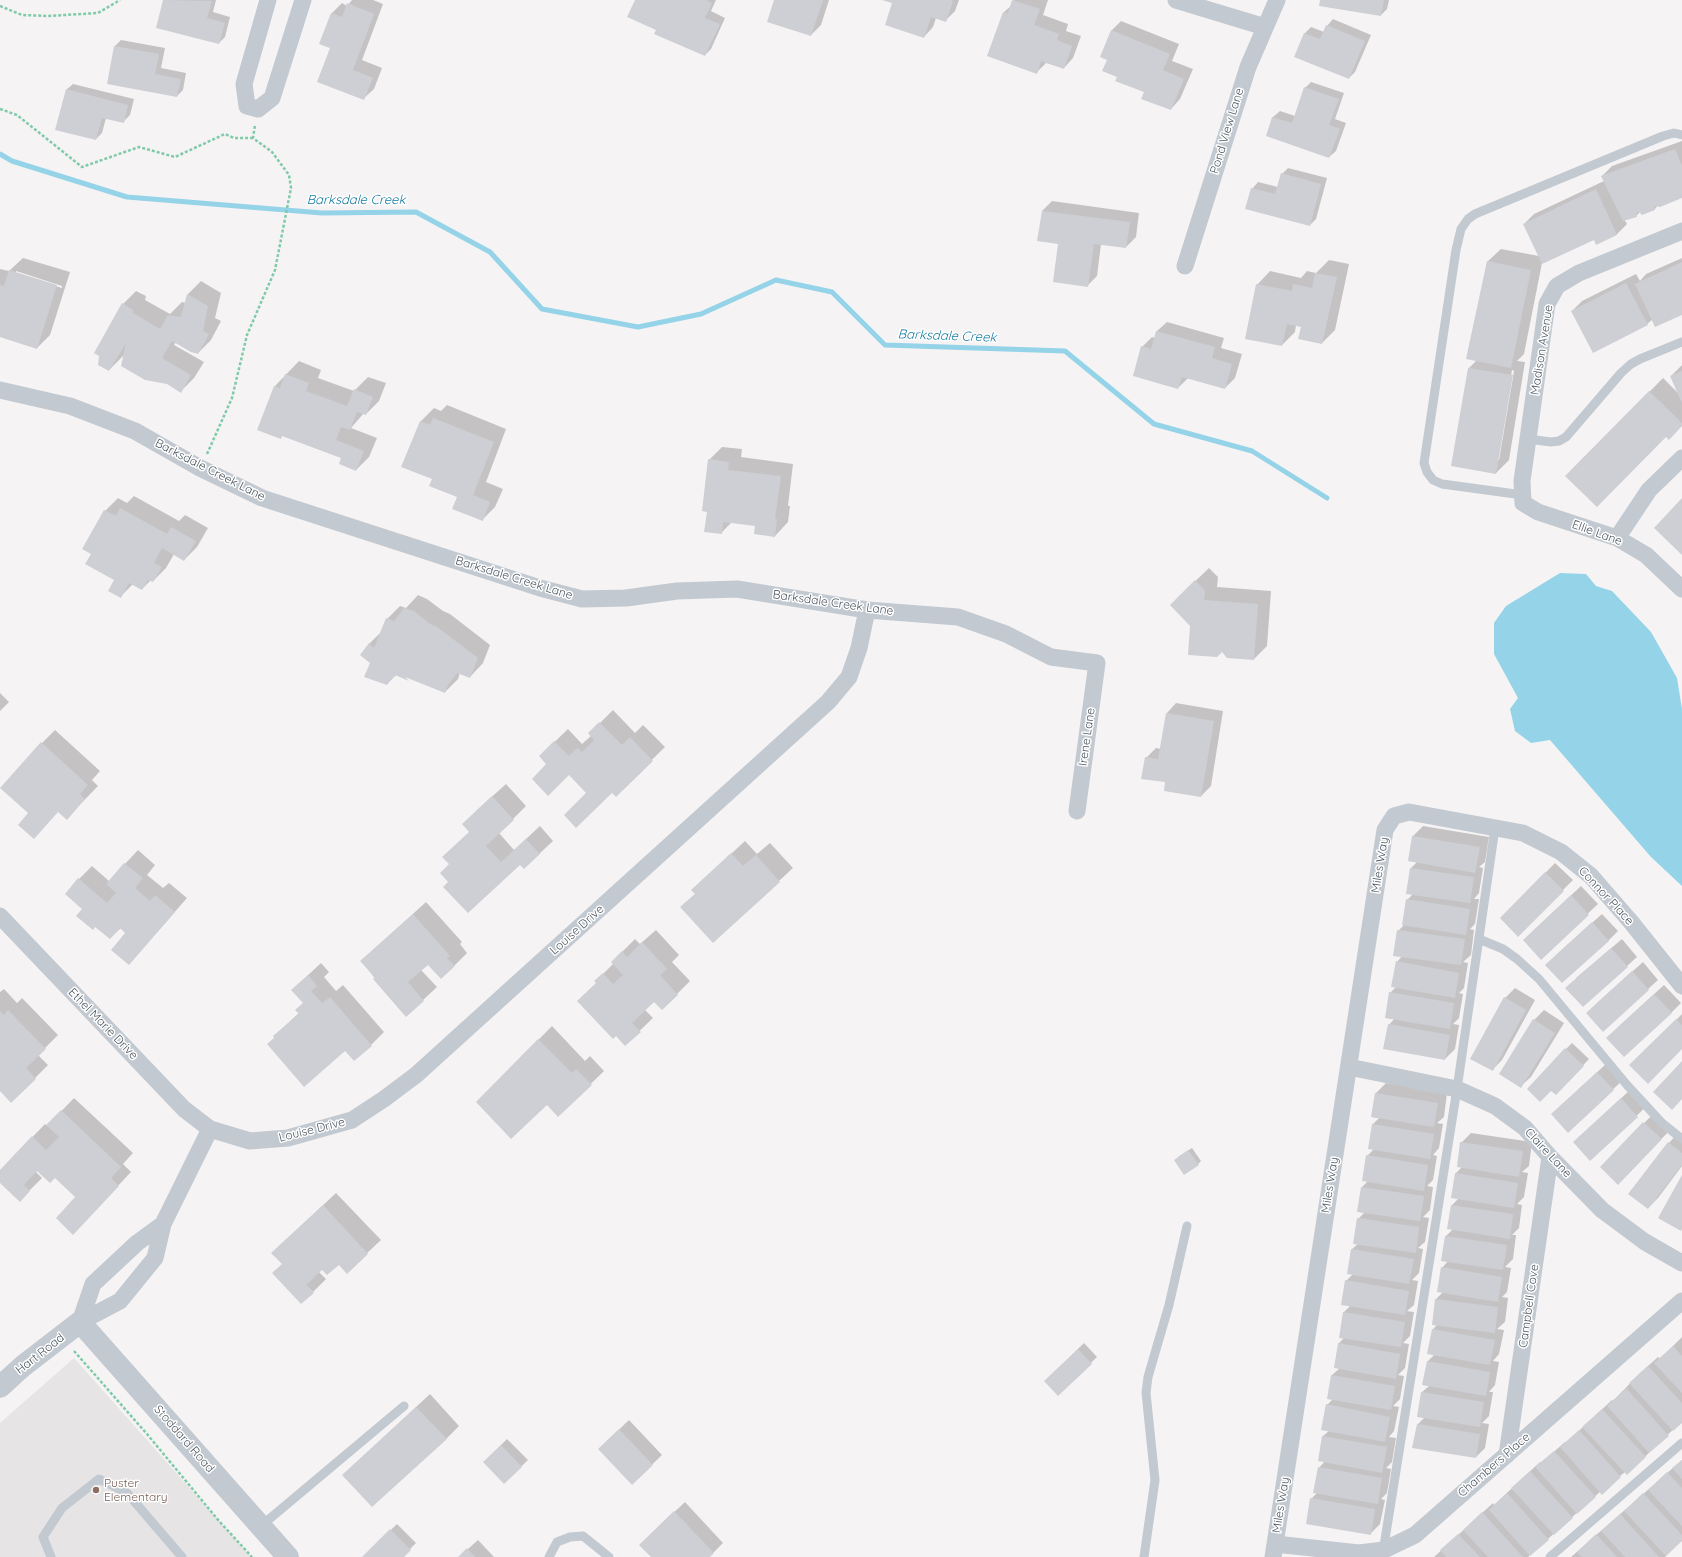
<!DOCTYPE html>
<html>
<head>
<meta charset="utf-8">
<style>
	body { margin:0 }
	canvas { display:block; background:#f5f3f3 }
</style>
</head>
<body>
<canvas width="1682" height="1557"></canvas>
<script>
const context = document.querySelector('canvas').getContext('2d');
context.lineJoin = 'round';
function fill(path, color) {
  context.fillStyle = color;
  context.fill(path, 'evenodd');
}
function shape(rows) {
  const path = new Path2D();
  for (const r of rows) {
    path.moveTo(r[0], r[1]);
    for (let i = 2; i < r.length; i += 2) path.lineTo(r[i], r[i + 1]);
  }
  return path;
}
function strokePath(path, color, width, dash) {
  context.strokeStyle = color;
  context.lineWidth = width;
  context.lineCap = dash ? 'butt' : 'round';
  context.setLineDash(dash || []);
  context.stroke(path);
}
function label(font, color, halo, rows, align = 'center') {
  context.font = font + ' Quicksand,sans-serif';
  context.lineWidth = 3;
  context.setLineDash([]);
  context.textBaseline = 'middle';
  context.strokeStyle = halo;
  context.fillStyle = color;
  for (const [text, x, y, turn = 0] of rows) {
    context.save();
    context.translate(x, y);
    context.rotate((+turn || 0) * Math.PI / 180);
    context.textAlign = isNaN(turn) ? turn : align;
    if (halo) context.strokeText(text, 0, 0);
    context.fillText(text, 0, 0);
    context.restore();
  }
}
fill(shape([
	[74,1358,251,1557,0,1557,0,1423]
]), '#e6e4e4');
fill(shape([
	[1560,573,1586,574,1596,586,1612,591,1651,632,1677,678,1682,709,1682,886,1651,857,1550,740,1531,743,1515,731,1510,709,1518,698,1494,654,1494,623,1506,606]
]), '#95d3e8');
fill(shape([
	[164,0,216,0,213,12,230,17,225,37,219,43,157,27],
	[352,0,373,0,383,4,362,60,382,68,374,89,364,98,332,47,321,43,332,13,342,3,347,6],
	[636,0,716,0,711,11,725,18,711,49,705,55,657,30],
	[775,0,829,0,821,25,811,35],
	[885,0,959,0,955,11,945,21,936,18,933,27,924,37,893,3],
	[1014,0,1048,0,1043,15,1068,24,1066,31,1081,36,1073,58,1064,68,1046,63,1037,72,1004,12,1012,5],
	[1321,0,1389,0,1387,9,1381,15],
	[1333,19,1371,35,1355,72,1349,78,1296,56,1305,33,1311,27,1324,32,1327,26],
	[1121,21,1179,44,1172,61,1193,69,1180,99,1171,109,1145,91,1118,76,1111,31],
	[121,40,165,48,161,68,186,73,183,90,177,96,108,83,115,46],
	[1311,82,1344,93,1335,119,1346,123,1336,151,1329,157,1267,135,1273,117,1280,111,1295,116,1305,88],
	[73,84,134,99,130,115,123,122,106,118,102,133,96,139,66,90],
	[1682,141,1682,197,1658,205,1655,209,1642,214,1640,212,1636,216,1624,219,1627,224,1617,234,1597,243,1595,239,1542,263,1524,354,1517,361,1525,362,1509,460,1496,473,1469,368,1477,360,1487,262,1501,249,1539,256,1524,224,1534,214,1604,181,1602,176,1612,166],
	[1512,370,1514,371,1499,460,1497,460],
	[1288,168,1327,178,1316,219,1310,225,1252,189,1258,182,1278,187,1282,174],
	[1052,201,1139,213,1136,237,1126,247,1101,244,1097,276,1087,286,1059,243,1042,211],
	[23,258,70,272,50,335,37,348,0,336,0,269,9,271],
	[16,271,62,286,62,288,16,274],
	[1682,258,1682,314,1653,319,1647,324,1572,311,1582,301,1636,274,1640,281,1646,274],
	[1329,260,1349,264,1335,330,1322,343,1302,326,1296,325,1295,332,1282,345,1257,285,1270,271,1301,278,1307,271,1316,273],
	[201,281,221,293,215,318,221,321,211,340,198,353,176,342,174,345,204,362,194,378,181,391,124,355,109,370,123,304,136,291,146,296,145,300,170,314,182,302,186,303,188,294],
	[1167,322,1224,338,1221,348,1242,354,1235,378,1225,388,1188,378,1178,388,1142,347,1152,337,1155,338,1157,331],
	[299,361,321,370,318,378,354,391,368,377,386,383,379,401,366,414,364,413,351,428,377,438,369,457,356,470,342,458,283,435,280,438,275,386],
	[1682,365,1682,425,1666,436,1567,476,1663,378,1679,394,1671,376],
	[447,405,506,429,486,482,503,489,495,507,482,520,458,497,433,478,421,421,434,408,441,411],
	[722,447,742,449,741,457,793,464,788,506,790,506,788,522,775,536,756,525,732,522,721,533,708,511,709,460],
	[134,496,179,521,185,515,208,528,197,547,184,560,174,554,166,568,153,581,151,580,142,589,133,584,121,596,116,580,93,554,84,549,105,511,118,498,127,503],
	[1209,568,1218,577,1217,587,1271,591,1267,646,1254,659,1222,651,1191,626,1184,592],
	[418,595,427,599,443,611,450,614,490,645,483,663,470,677,460,673,458,679,445,692,406,676,405,678,397,674,387,684,371,663,369,644,382,631,387,619,400,606,406,608],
	[0,693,9,702,0,711],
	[1176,703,1223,711,1211,786,1201,796,1166,782,1146,758,1156,748,1161,749,1167,713],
	[613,710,635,733,643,725,665,747,616,795,612,792,588,793,569,774,548,764,540,756,568,729,582,744,591,736,589,734],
	[55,730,100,771,92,780,98,786,67,818,59,811,30,813,42,743],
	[506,784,526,806,499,833,514,850,540,826,553,841,524,868,520,864,449,882,450,864,470,831,476,811],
	[1423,826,1489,837,1485,862,1479,867,1483,868,1479,893,1474,899,1479,899,1475,924,1470,929,1474,930,1471,955,1463,962,1468,963,1464,988,1459,993,1463,994,1459,1018,1453,1024,1459,1025,1455,1049,1445,1059,1389,1025,1395,1018,1390,993,1396,987,1397,962,1402,956,1398,931,1403,926,1407,900,1413,894,1411,868,1417,862,1409,861,1413,836],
	[745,841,757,854,770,843,793,868,713,942,681,907,696,893,692,890],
	[138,850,155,865,147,875,163,888,169,883,187,898,129,964,127,933,121,928,110,938,84,909,79,879,92,866,109,881],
	[1555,863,1573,880,1518,935,1501,918],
	[1581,886,1598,904,1541,958,1534,930],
	[426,902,462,942,460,944,467,953,454,966,428,963,421,970,437,987,406,1016,361,961],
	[1602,914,1618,931,1608,941,1556,955],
	[656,930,679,955,672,962,690,981,677,994,655,1001,645,1010,653,1018,625,1045,596,981,613,964,612,962,635,939,640,944],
	[1622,939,1637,957,1583,1006,1576,978],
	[1643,962,1658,980,1603,1030,1597,1003],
	[321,963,329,972,324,977,336,991,343,985,384,1032,371,1045,345,1050,274,1036,299,1013,304,1003,292,990],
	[1664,985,1681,1003,1671,1013,1617,1028],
	[1515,988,1535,1000,1502,1060,1492,1070,1505,998],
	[4,989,17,1003,22,998,58,1035,38,1055,48,1065,35,1078,0,1090,0,992],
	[1544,1010,1564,1023,1531,1077,1521,1086,1501,1074,1534,1020],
	[1682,1014,1682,1048,1631,1065],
	[552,1026,585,1061,590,1056,604,1071,558,1116,547,1104,477,1102],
	[1572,1043,1589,1059,1562,1088,1551,1089,1566,1049],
	[1607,1063,1623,1080,1568,1131,1562,1105],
	[1386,1083,1447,1093,1444,1117,1437,1123,1443,1124,1439,1148,1433,1155,1437,1156,1433,1180,1427,1186,1433,1187,1430,1210,1423,1217,1429,1218,1425,1242,1418,1248,1423,1249,1419,1273,1412,1280,1418,1281,1414,1305,1407,1311,1414,1312,1410,1336,1403,1343,1409,1344,1405,1368,1398,1375,1404,1376,1400,1399,1393,1406,1399,1407,1394,1431,1389,1437,1396,1438,1392,1462,1386,1468,1391,1469,1387,1493,1381,1499,1385,1500,1380,1524,1371,1533,1311,1499,1317,1493,1319,1468,1325,1461,1323,1436,1330,1430,1327,1405,1333,1399,1332,1375,1340,1368,1339,1343,1345,1337,1343,1313,1350,1306,1346,1281,1353,1274,1352,1249,1358,1244,1358,1219,1365,1212,1362,1187,1368,1181,1367,1156,1374,1149,1369,1148,1373,1124,1379,1118,1372,1117,1376,1093],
	[1631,1089,1647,1106,1590,1159,1584,1133],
	[74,1098,133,1153,123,1164,131,1172,86,1220,77,1197,55,1177,38,1170,36,1172,42,1178,20,1200,0,1181,0,1171,45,1124,47,1126],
	[1654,1113,1671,1129,1628,1174,1601,1167],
	[1471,1133,1532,1142,1529,1166,1522,1172,1528,1173,1524,1197,1517,1204,1522,1205,1519,1228,1512,1235,1516,1235,1513,1259,1505,1267,1511,1268,1507,1292,1502,1297,1508,1298,1505,1322,1497,1329,1504,1330,1499,1354,1493,1361,1499,1362,1495,1385,1489,1392,1493,1392,1489,1416,1482,1423,1489,1424,1485,1448,1476,1457,1414,1447,1418,1424,1425,1417,1422,1392,1429,1386,1428,1361,1435,1354,1433,1329,1438,1324,1436,1299,1443,1292,1442,1268,1448,1261,1446,1236,1453,1229,1452,1205,1458,1199,1456,1173,1462,1167,1461,1143],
	[1678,1133,1682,1136,1682,1166,1658,1198,1648,1208,1669,1143],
	[1192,1148,1201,1161,1198,1164,1178,1157],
	[336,1193,381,1240,347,1272,339,1264,322,1269,319,1272,326,1279,313,1292,283,1264,286,1240],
	[1682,1337,1682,1421,1627,1474,1625,1472,1601,1491,1528,1557,1434,1557,1493,1503,1494,1505,1540,1462,1541,1463,1565,1442,1566,1443,1612,1400,1613,1401,1640,1373,1658,1357,1660,1359],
	[1084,1343,1097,1357,1058,1395,1045,1381],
	[430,1394,459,1426,446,1439,357,1462],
	[629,1420,662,1455,632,1484,599,1449],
	[507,1439,528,1460,504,1483,484,1462],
	[1682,1460,1682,1539,1665,1557,1571,1557],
	[685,1502,723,1543,709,1557,652,1557,650,1535],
	[397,1524,416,1543,402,1557,363,1557],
	[478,1540,494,1557,459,1557]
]), '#0003');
strokePath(shape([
	[0,154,12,161,127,197,322,213,416,212,490,252,542,309,638,327,701,314,776,280,832,292,885,345,1065,351,1154,424,1252,451,1327,498]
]), '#95d3e8', 5);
fill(shape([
	[163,0,212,1,207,18,225,23,219,44,156,28],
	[635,0,706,0,712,3,705,18,720,24,705,56,654,34,656,30,627,17],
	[774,0,823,0,811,36,767,22],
	[882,0,951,0,953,1,946,22,931,17,924,38,885,25,892,3],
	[1012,0,1040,9,1034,25,1059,34,1057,40,1072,46,1064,69,1041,61,1037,74,987,56,1003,12,1008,13],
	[1320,0,1384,0,1381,16,1319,6],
	[347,3,374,14,353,70,373,78,364,100,317,82,330,48,319,44,331,13,342,17],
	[1326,25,1365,41,1349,79,1294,57,1304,33,1320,39],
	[1111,30,1170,54,1163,70,1184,79,1171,110,1141,99,1144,92,1115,81,1117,77,1102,71,1107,60,1100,57],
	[114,46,159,54,155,74,181,79,177,97,107,84],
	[1304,87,1339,99,1329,125,1340,129,1329,158,1266,136,1272,117,1292,123],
	[66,89,128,105,124,123,102,118,96,140,55,130],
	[1675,149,1682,166,1682,198,1660,207,1656,206,1654,207,1655,210,1642,215,1639,212,1636,213,1637,217,1623,221,1601,176],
	[1281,173,1321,184,1310,226,1245,209,1251,188,1275,194],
	[1596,189,1617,235,1596,245,1594,240,1542,264,1523,224],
	[1042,211,1130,222,1126,248,1094,244,1088,287,1053,282,1058,244,1037,241],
	[1487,261,1531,270,1511,368,1466,359],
	[1682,262,1682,315,1655,327,1635,284],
	[9,270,57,285,37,349,0,337,0,285,4,286],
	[1315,273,1337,277,1322,344,1298,339,1301,327,1287,324,1282,346,1245,339,1256,284,1292,291,1293,284,1312,288],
	[1626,283,1648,325,1593,353,1571,311],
	[187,294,208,306,203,331,209,334,198,354,191,352,172,341,162,358,191,375,181,393,167,384,145,380,121,366,126,343,109,371,98,365,99,356,94,353,122,303,133,310,133,313,160,329,168,315,181,317],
	[1156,331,1215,347,1212,358,1232,364,1225,389,1182,377,1178,389,1133,376,1141,346,1151,349],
	[1468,368,1513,375,1496,474,1451,466],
	[1682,371,1682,403,1670,376],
	[285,374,309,383,306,391,347,406,354,389,373,397,366,415,357,412,350,430,341,427,336,440,364,451,356,471,339,464,341,458,282,436,281,439,257,430,274,386,280,388],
	[1649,391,1682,423,1682,426,1669,440,1666,437,1597,507,1565,476],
	[433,418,494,442,473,495,490,502,483,521,452,509,457,497,429,486,432,479,401,467,420,421,430,425],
	[708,459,729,462,728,470,781,476,775,519,777,519,775,537,754,534,755,526,723,522,722,534,704,532,707,512,702,511],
	[1682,498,1682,555,1654,528],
	[120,508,167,534,171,527,196,541,184,561,162,548,154,563,162,567,153,582,148,580,142,590,129,583,121,598,108,591,114,580,85,564,91,554,82,549,104,510,116,516],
	[1195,580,1205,591,1204,600,1258,604,1254,660,1227,658,1222,652,1217,657,1188,655,1190,626,1170,605],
	[404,608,414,611,430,624,437,627,478,658,470,678,457,673,448,685,445,693,405,677,409,681,395,675,387,685,364,677,370,663,360,655,369,643,374,648,386,618,394,621],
	[1166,713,1214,721,1201,797,1164,791,1165,782,1141,779,1145,757,1158,759],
	[599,722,622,745,630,737,653,761,616,797,612,793,576,828,564,815,586,793,569,775,548,796,532,779,546,764,539,756,554,741,569,756,577,748,582,752,594,740,588,733],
	[41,742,88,785,80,794,85,799,67,820,58,812,34,839,18,825,28,813,0,788],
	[492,796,514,820,486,846,501,862,526,839,540,854,524,869,520,865,468,913,443,887,448,882,440,873,449,864,442,857,469,832,462,824],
	[1412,836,1480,847,1475,873,1408,861],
	[731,853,743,866,756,855,780,882,713,943,680,907,695,894,691,890],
	[124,863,143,878,135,888,150,901,155,895,175,912,129,965,111,950,125,933,120,928,110,939,95,927,93,930,76,916,82,909,65,894,78,878,107,903,116,893,106,884],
	[1410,868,1474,877,1470,903,1406,894],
	[1545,872,1564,891,1518,937,1500,918],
	[1571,895,1589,915,1541,960,1523,940],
	[1406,899,1470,909,1466,935,1402,925],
	[413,914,450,956,447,958,455,966,441,979,428,965,408,982,424,1001,406,1017,373,979,375,977,360,961],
	[1592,922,1609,941,1562,983,1545,965],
	[1397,930,1465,939,1461,965,1393,956],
	[642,942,667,969,660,975,678,995,662,1010,654,1002,632,1023,641,1032,625,1046,616,1036,613,1039,577,1001,596,983,594,981,603,973,613,984,623,975,611,962,622,951,627,957],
	[1611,948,1628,967,1583,1007,1565,988],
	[1396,961,1459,973,1455,998,1391,987],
	[1632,971,1649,990,1603,1032,1586,1013],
	[308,975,317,986,311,991,322,1003,330,997,372,1046,354,1061,345,1051,304,1087,267,1044,274,1038,273,1036,299,1014,295,1010,303,1003,291,990],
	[1389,992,1454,1003,1450,1029,1385,1018],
	[1654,994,1672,1013,1624,1057,1606,1038],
	[1504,997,1526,1010,1493,1071,1470,1059],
	[8,1010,46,1049,26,1068,36,1079,11,1103,0,1091,0,1011,4,1015],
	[1533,1019,1555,1033,1521,1088,1499,1074],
	[1676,1019,1682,1025,1682,1049,1648,1084,1629,1065],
	[1388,1024,1450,1035,1445,1060,1383,1049],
	[538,1039,572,1073,576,1069,592,1085,558,1117,547,1105,511,1139,476,1102],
	[1565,1048,1584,1066,1556,1095,1551,1091,1540,1102,1527,1089],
	[1682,1061,1682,1099,1672,1110,1653,1092],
	[1597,1072,1614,1090,1568,1133,1551,1114],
	[1375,1093,1438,1103,1434,1127,1371,1117],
	[1621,1098,1638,1117,1590,1161,1573,1142],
	[61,1110,121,1167,111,1178,119,1186,73,1235,56,1218,75,1197,55,1178,50,1183,37,1171,24,1185,30,1191,20,1202,0,1183,0,1170,32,1136,46,1150,59,1137,46,1125],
	[1643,1122,1662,1139,1618,1185,1600,1167],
	[1372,1124,1434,1134,1430,1159,1368,1149],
	[1460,1142,1523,1151,1519,1177,1457,1167],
	[1668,1142,1682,1153,1682,1165,1648,1209,1628,1194],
	[1188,1150,1199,1165,1184,1175,1174,1160],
	[1366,1155,1428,1165,1424,1191,1362,1181],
	[1455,1173,1518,1183,1514,1208,1451,1198],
	[1682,1175,1682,1229,1681,1231,1658,1218],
	[1361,1187,1424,1196,1420,1221,1357,1212],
	[323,1205,368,1254,347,1274,339,1265,327,1275,322,1270,306,1285,314,1293,301,1304,272,1273,282,1264,271,1253],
	[1451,1205,1513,1214,1510,1239,1447,1229],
	[1357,1218,1419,1227,1416,1253,1353,1244],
	[1445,1236,1507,1245,1503,1270,1441,1261],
	[1351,1249,1414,1259,1409,1284,1347,1274],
	[1441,1267,1502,1277,1498,1302,1437,1292],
	[1345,1280,1409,1291,1405,1315,1341,1305],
	[1435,1299,1498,1307,1495,1333,1432,1325],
	[1343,1312,1405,1322,1401,1347,1339,1338],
	[1432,1329,1495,1340,1490,1365,1427,1354],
	[1338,1343,1400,1354,1396,1379,1334,1368],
	[1673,1346,1682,1356,1682,1393,1654,1363],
	[1078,1349,1092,1364,1058,1396,1044,1381],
	[1427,1361,1490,1372,1486,1396,1422,1385],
	[1648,1366,1682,1403,1682,1423,1673,1431,1629,1383],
	[1331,1375,1395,1386,1391,1410,1327,1399],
	[1626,1388,1669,1436,1649,1453,1607,1406],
	[1421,1392,1484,1402,1480,1427,1417,1417],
	[1326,1404,1390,1417,1385,1442,1321,1430],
	[416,1407,447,1439,372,1507,342,1475],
	[1602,1409,1646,1457,1627,1475,1582,1427],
	[1417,1424,1480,1434,1476,1458,1412,1448],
	[619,1429,653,1465,632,1485,598,1449],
	[1579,1430,1621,1477,1602,1495,1560,1447],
	[1322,1436,1387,1447,1382,1473,1318,1461],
	[501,1445,522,1467,504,1484,483,1462],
	[1554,1451,1596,1497,1577,1514,1535,1467],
	[1682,1460,1682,1479,1672,1468],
	[1318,1467,1382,1478,1378,1504,1313,1493],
	[1530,1471,1573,1518,1554,1535,1511,1488],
	[1667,1472,1682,1488,1682,1526,1648,1490],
	[1507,1493,1549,1540,1530,1556,1489,1510],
	[1643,1493,1682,1535,1682,1541,1666,1556,1624,1511],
	[1310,1498,1375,1509,1371,1535,1306,1524],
	[674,1511,714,1553,710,1557,651,1557,639,1545],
	[1482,1512,1523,1557,1488,1557,1463,1530],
	[1620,1514,1659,1557,1625,1557,1601,1531],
	[390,1529,411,1550,404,1557,362,1557],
	[1458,1534,1480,1557,1446,1557,1440,1550],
	[1596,1534,1617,1557,1582,1557,1577,1552],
	[467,1548,475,1557,458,1557]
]), '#cdcfd4');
strokePath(shape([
	[0,6,22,15,48,16,98,13,120,0],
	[0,109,17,115,82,167,139,147,175,157,225,134,234,138,253,138],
	[207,454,232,398,247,335,275,270,291,188,289,175,272,152,253,138,255,125],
	[74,1351,147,1434,219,1521,252,1557]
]), '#7fcba9', 2.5, [3, 2]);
strokePath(shape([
	[1528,439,1551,442,1559,441,1566,437,1621,373,1631,364,1640,359,1682,342],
	[1523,495,1442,484,1433,480,1427,472,1424,463,1456,250,1461,229,1468,219,1475,214,1663,136,1674,133,1682,135],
	[1479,939,1503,949,1517,959,1539,979,1627,1085,1662,1123,1682,1139],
	[261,1526,404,1406],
	[1383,1552,1457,1089,1495,828],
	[51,1557,43,1537,62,1508,99,1479,127,1493,182,1557],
	[549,1557,557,1542,570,1537,583,1536,609,1557],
	[1144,1557,1155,1480,1146,1393,1148,1377,1169,1305,1187,1226],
	[1550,1557,1682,1443]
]), '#c2c9d0', 9);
strokePath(shape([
	[268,0,244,84,247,106,258,109,272,98,303,0],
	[1176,0,1265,27],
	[1682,231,1579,273,1557,286,1547,304,1522,481,1523,503,1538,512,1617,538,1646,555,1682,589],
	[1185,266,1248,67,1277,0],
	[0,390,70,406,135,431,200,468,262,498,540,588,582,599,626,598,677,591,737,589,867,610,958,617,1006,634,1051,657,1097,663,1077,811],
	[1617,538,1649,490,1682,458],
	[0,916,184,1109,210,1129,250,1141,288,1138,352,1120,384,1099,416,1075,828,702,849,677,859,648,867,610],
	[1349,1067,1457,1089,1495,1106,1525,1128,1550,1157,1602,1210,1645,1242,1682,1263],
	[163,1224,137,1243,93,1284,80,1322,120,1301,155,1258,163,1224,210,1129],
	[1507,1455,1550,1157],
	[1275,1544,1359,1553,1384,1550,1415,1535,1682,1301],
	[1273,1557,1385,830,1394,816,1409,812,1523,833,1561,852,1591,876,1631,922,1682,986]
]), '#c2c9d0', 17);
strokePath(shape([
	[0,1387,23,1366,80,1322,288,1557]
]), '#c2c9d0', 22);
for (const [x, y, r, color] of [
	[96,1490,4,"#8d6e63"]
]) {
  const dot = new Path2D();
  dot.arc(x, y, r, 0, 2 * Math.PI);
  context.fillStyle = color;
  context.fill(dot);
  strokePath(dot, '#fff', 1.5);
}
label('12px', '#4b555f', '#fff', [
	["Pond View Lane",1227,131,-73],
	["Madison Avenue",1542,350,-81],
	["Barksdale Creek Lane",210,470,27],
	["Ellie Lane",1597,533,20],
	["Barksdale Creek Lane",514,578,17],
	["Barksdale Creek Lane",833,603,8],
	["Irene Lane",1087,737,-82],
	["Miles Way",1380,865,-81],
	["Connor Place",1606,896,47],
	["Louise Drive",577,930,-42],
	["Ethel Marie Drive",103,1024,46],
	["Louise Drive",312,1130,-14],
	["Claire Lane",1548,1153,47],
	["Miles Way",1330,1185,-81],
	["Campbell Cove",1529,1306,-82],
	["Hart Road",40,1354,-38],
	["Stoddard Road",184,1439,49],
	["Chambers Place",1494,1465,-41],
	["Miles Way",1281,1505,-81]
]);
label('12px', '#785e54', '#fff', [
	["Puster",104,1483],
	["Elementary",104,1497]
], 'left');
label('italic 13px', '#157ca0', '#fff', [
	["Barksdale Creek",356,200],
	["Barksdale Creek",947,336,2]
]);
</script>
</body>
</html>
